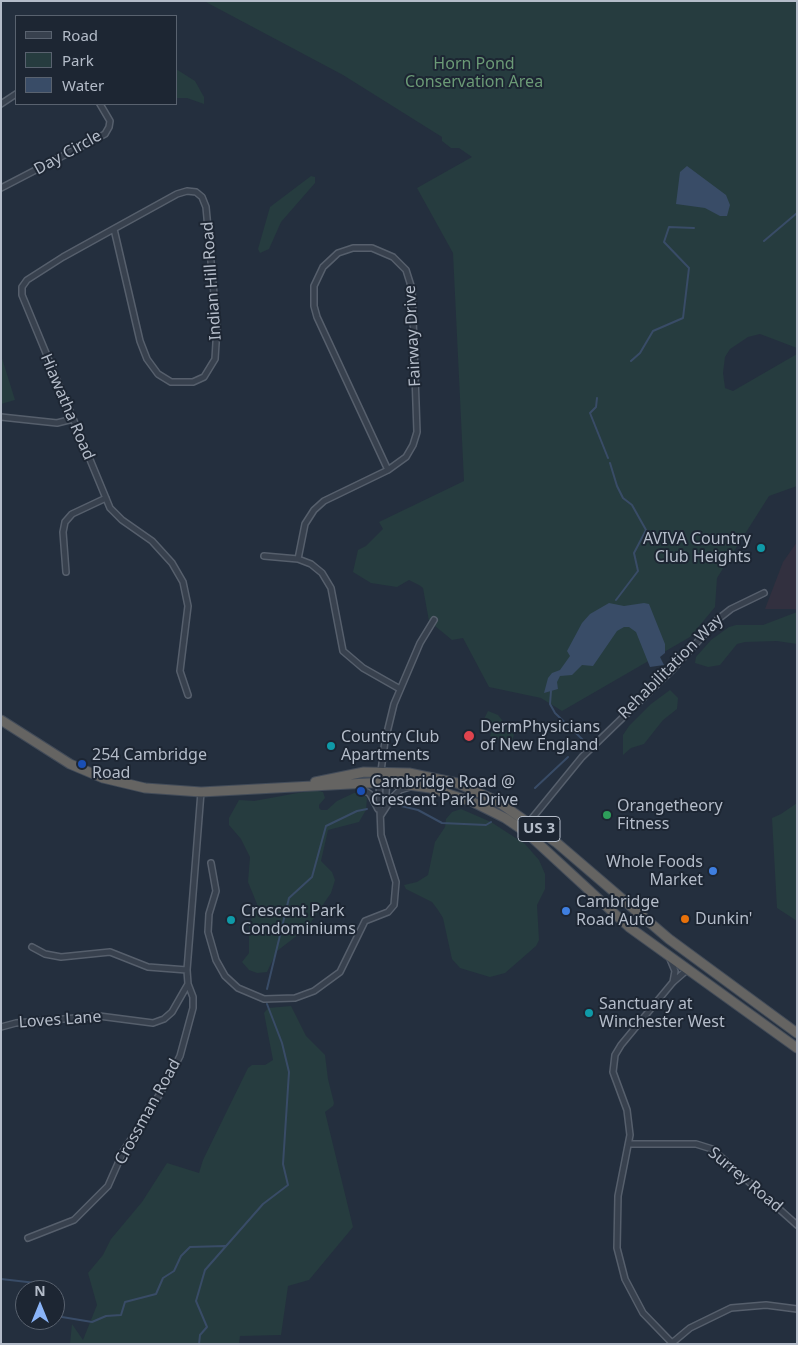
<!DOCTYPE html>
<html>
<head>
<meta charset="utf-8">
<style>
	body { margin:0 }
	#map { position:relative; width:798px; height:1345px; overflow:hidden; background:#242f3e; font-family:"Noto Sans",sans-serif }
	canvas { display:block }
	.frame { position:absolute; inset:0; border:2px solid #b4bcc9; pointer-events:none }
	.legend { position:absolute; left:15px; top:15px; width:162px; height:90px; box-sizing:border-box; background:#1d2633; border:1px solid #59626f; margin:0; padding:6px 9px; list-style:none; font-size:15px; color:#b4bcc9 }
	.legend li { display:flex; align-items:center; gap:10px; height:25px }
	.legend b { width:25px; border:1px solid #59626f }
	.north { position:absolute; left:15px; top:1280px; width:50px; height:50px; box-sizing:border-box; background:#1d2633; border:1px solid #59626f; border-radius:50%; rotate:0deg; font-size:14px; font-weight:700; line-height:20px; text-align:center; color:#b4bcc9 }
	.north::after { content:''; display:block; margin:auto; width:18px; height:22px; background:#8ab4f8; clip-path:polygon(50% 0,100% 100%,50% 72%,0 100%) }
</style>
</head>
<body>
<div id="map">
<canvas width="798" height="1345"></canvas>
<div class="frame"></div>
<ul class="legend">
<li><b style="height:6px;background:#38414e"></b>Road</li>
<li><b style="height:14px;background:#263c3f"></b>Park</li>
<li><b style="height:14px;background:#394c67"></b>Water</li>
</ul>
<div class="north">N</div>
</div>
<script>
const context = document.querySelector('canvas').getContext('2d');
context.lineJoin = 'round';
function fill(path, color) {
  context.fillStyle = color;
  context.fill(path, 'evenodd');
}
function shape(rows) {
  const path = new Path2D();
  for (const r of rows) {
    path.moveTo(r[0], r[1]);
    for (let i = 2; i < r.length; i += 2) path.lineTo(r[i], r[i + 1]);
  }
  return path;
}
function strokePath(path, color, width, dash) {
  context.strokeStyle = color;
  context.lineWidth = width;
  context.lineCap = dash ? 'butt' : 'round';
  context.setLineDash(dash || []);
  context.stroke(path);
}
function label(font, color, halo, rows, align = 'center') {
  context.font = font + ' "Noto Sans",sans-serif';
  context.lineWidth = 4;
  context.setLineDash([]);
  context.textBaseline = 'middle';
  context.strokeStyle = halo;
  context.fillStyle = color;
  for (const [text, x, y, turn = 0] of rows) {
    context.save();
    context.translate(x, y);
    context.rotate((+turn || 0) * Math.PI / 180);
    context.textAlign = isNaN(turn) ? turn : align;
    if (halo) context.strokeText(text, 0, 0);
    context.fillText(text, 0, 0);
    context.restore();
  }
}
fill(shape([
	[797,542,797,609,765,609,783,562]
]), '#32303f');
fill(shape([
	[204,1,797,1,797,348,760,334,748,337,730,349,725,357,723,373,725,388,733,391,797,354,797,486,769,496,717,578,715,607,690,637,562,711,541,698,489,687,463,638,452,640,429,621,423,588,419,585,409,580,397,587,371,583,353,572,358,550,366,546,383,529,379,522,464,481,453,253,417,188,472,157,459,148,451,148,442,141,442,137,343,75],
	[176,69,195,81,204,97,204,104,187,98,176,98],
	[311,176,315,177,315,183,281,222,269,249,260,253,258,249,270,207],
	[1,355,15,400,1,404],
	[797,612,797,644,777,641,745,642,737,644,720,665,708,667,695,663,696,657,711,640,729,627,736,625,763,625],
	[670,690,678,698,677,709,663,720,644,744,631,748,623,755,623,735,629,726,651,704],
	[488,711,498,715,514,735,511,744,490,736,494,725,483,721],
	[314,790,323,792,325,798,319,805,319,808,321,810,327,810,337,801,354,793,362,793,367,798,366,810,359,822,328,830,321,861,332,872,335,880,331,893,307,928,277,951,267,972,257,973,249,970,242,962,249,953,249,926,257,904,248,882,250,857,241,839,229,825,229,818,239,800,254,801],
	[797,803,797,921,777,908,772,818,781,814],
	[461,809,491,822,525,844,539,860,545,874,545,889,537,905,539,940,536,946,505,973,490,977,460,968,452,959,443,918,438,910,432,902,406,889,404,885,417,882,428,875,435,842,445,827,446,819,452,812],
	[291,1006,306,1036,325,1055,328,1079,334,1103,333,1106,325,1112,353,1227,309,1280,288,1286,281,1335,240,1336,239,1344,70,1344,72,1324,83,1340,97,1305,88,1273,103,1255,111,1239,142,1202,167,1163,199,1173,203,1160,248,1068,252,1065,265,1065,273,1060,264,1013,268,1008]
]), '#263c3f');
fill(shape([
	[687,166,726,195,730,205,727,216,720,216,705,208,676,204,680,172],
	[609,603,624,606,644,603,649,604,665,644,665,653,660,657,664,665,650,667,636,632,629,627,624,627,617,631,593,666,582,665,572,675,560,676,557,682,558,689,544,693,548,678,552,673,560,670,570,656,567,651,582,623,590,614]
]), '#394c67');
strokePath(shape([
	[764,241,797,213],
	[631,361,640,353,653,331,683,318,689,268,664,242,669,227,694,228],
	[597,398,596,407,590,413,608,458],
	[610,463,617,486,623,498,632,505,646,530,634,553,638,571,616,600],
	[551,691,550,704,555,713,583,740,577,748],
	[535,788,568,757],
	[397,805,418,810,442,823,486,825,491,822],
	[267,989,289,898,312,877,326,826,357,811,367,809],
	[1,1279,36,1283,51,1290],
	[55,1300,62,1317,92,1322,106,1316,121,1315,125,1302,156,1294,163,1278,174,1271,181,1256,190,1247,225,1246],
	[199,1344,200,1335,207,1327,196,1301,205,1270,263,1204,288,1185,283,1164,289,1072,282,1043,267,1004]
]), '#394c67', 2);
const minor = shape([
	[1,104,16,94],
	[1,188,105,134,109,127,110,121,100,104],
	[114,229,140,341,147,359,158,374,171,382,193,382,204,377,215,359,217,327,206,207,202,197,196,192,187,191,177,194,119,226,63,257,27,280,22,287,22,295,110,508,122,520,152,541,172,563,183,582,188,606,180,671,188,695],
	[1,417,57,423,73,419],
	[264,556,298,559,311,564,322,573,331,588,343,651,363,668,400,689],
	[298,559,305,524,314,510,324,501,388,470,317,317,314,306,314,286,323,267,338,253,353,248,372,248,393,257,406,270,412,289,417,432,413,445,406,457,388,470],
	[66,572,63,532,65,522,72,514,106,498],
	[381,771,385,741,394,704,420,643,434,620],
	[358,786,370,794,378,809],
	[385,804,387,782],
	[381,815,392,798,400,790,410,787],
	[529,822,582,757,673,669,717,620,731,609,764,593],
	[211,863,216,891,209,914,208,932,216,960,225,976,238,988,264,999,295,998,314,991,340,972,365,921,388,912,394,905,396,882,381,835,379,782],
	[32,947,45,954,61,957,110,952,148,967,187,970],
	[670,959,675,971,673,982],
	[1,1027,16,1023,99,1016,153,1023,164,1019,172,1012,188,984],
	[629,1144,696,1144,712,1149,797,1225],
	[28,1238,74,1220,108,1186,123,1152,161,1092,180,1056,193,1008,193,997,188,984,187,970,201,792],
	[672,1343,690,1328,731,1308,766,1305,797,1309],
	[673,1344,643,1313,625,1279,617,1248,618,1196,630,1135,627,1110,613,1072,615,1055,621,1045,673,982,688,969]
]);
const trunk = shape([
	[1,720,70,764,103,778,145,788,201,792,387,782,430,788,473,802,505,818,527,833,629,927,797,1048],
	[315,782,364,772,409,773,457,783,497,801,557,843,669,939,797,1033]
]);
strokePath(minor, '#565f6c', 8);
strokePath(trunk, '#434c59', 11);
strokePath(minor, '#38414e', 5);
strokePath(trunk, '#656462', 9);
for (const [x, y, r, color] of [
	[761,548,5,"#0f9aa8"],
	[469,736,6,"#e0444e"],
	[331,746,5,"#0f9aa8"],
	[82,764,5,"#1a4fb4"],
	[361,791,5,"#1a4fb4"],
	[607,815,5,"#2e9e5b"],
	[713,871,5,"#3f7fe0"],
	[566,911,5,"#3f7fe0"],
	[685,919,5,"#e8710a"],
	[231,920,5,"#0f9aa8"],
	[589,1013,5,"#0f9aa8"]
]) {
  const dot = new Path2D();
  dot.arc(x, y, r, 0, 2 * Math.PI);
  context.fillStyle = color;
  context.fill(dot);
  strokePath(dot, '#1d2633', 2);
}
for (const [x, y, w] of [
	[539,829,42]
]) {
  const box = new Path2D();
  box.roundRect(x - w / 2, y - 12.5, w, 25, 4);
  context.fillStyle = '#1d2633';
  context.fill(box);
  strokePath(box, '#b4bcc9', 1);
}
label('bold 15px', '#b4bcc9', null, [
	["US 3",539,829]
]);
label('16px', '#6b9a76', '#1d2633', [
	["Horn Pond",474,64],
	["Conservation Area",474,82]
]);
label('16px', '#b4bcc9', '#1d2633', [
	["Day Circle",68,153,-29],
	["Indian Hill Road",212,281,-94],
	["Fairway Drive",413,336,-93],
	["Hiawatha Road",67,407,67],
	["Rehabilitation Way",671,667,-45],
	["Loves Lane",60,1020,-4],
	["Crossman Road",148,1112,-61],
	["Surrey Road",745,1180,40]
]);
label('16px', '#b4bcc9', '#1d2633', [
	["AVIVA Country",751,539,"right"],
	["Club Heights",751,557,"right"],
	["DermPhysicians",480,727],
	["of New England",480,745],
	["Country Club",341,737],
	["Apartments",341,755],
	["254 Cambridge",92,755],
	["Road",92,773],
	["Cambridge Road @",371,782],
	["Crescent Park Drive",371,800],
	["Orangetheory",617,806],
	["Fitness",617,824],
	["Whole Foods",703,862,"right"],
	["Market",703,880,"right"],
	["Cambridge",576,902],
	["Road Auto",576,920],
	["Crescent Park",241,911],
	["Condominiums",241,929],
	["Dunkin'",695,919],
	["Sanctuary at",599,1004],
	["Winchester West",599,1022]
], 'left');
</script>
</body>
</html>
